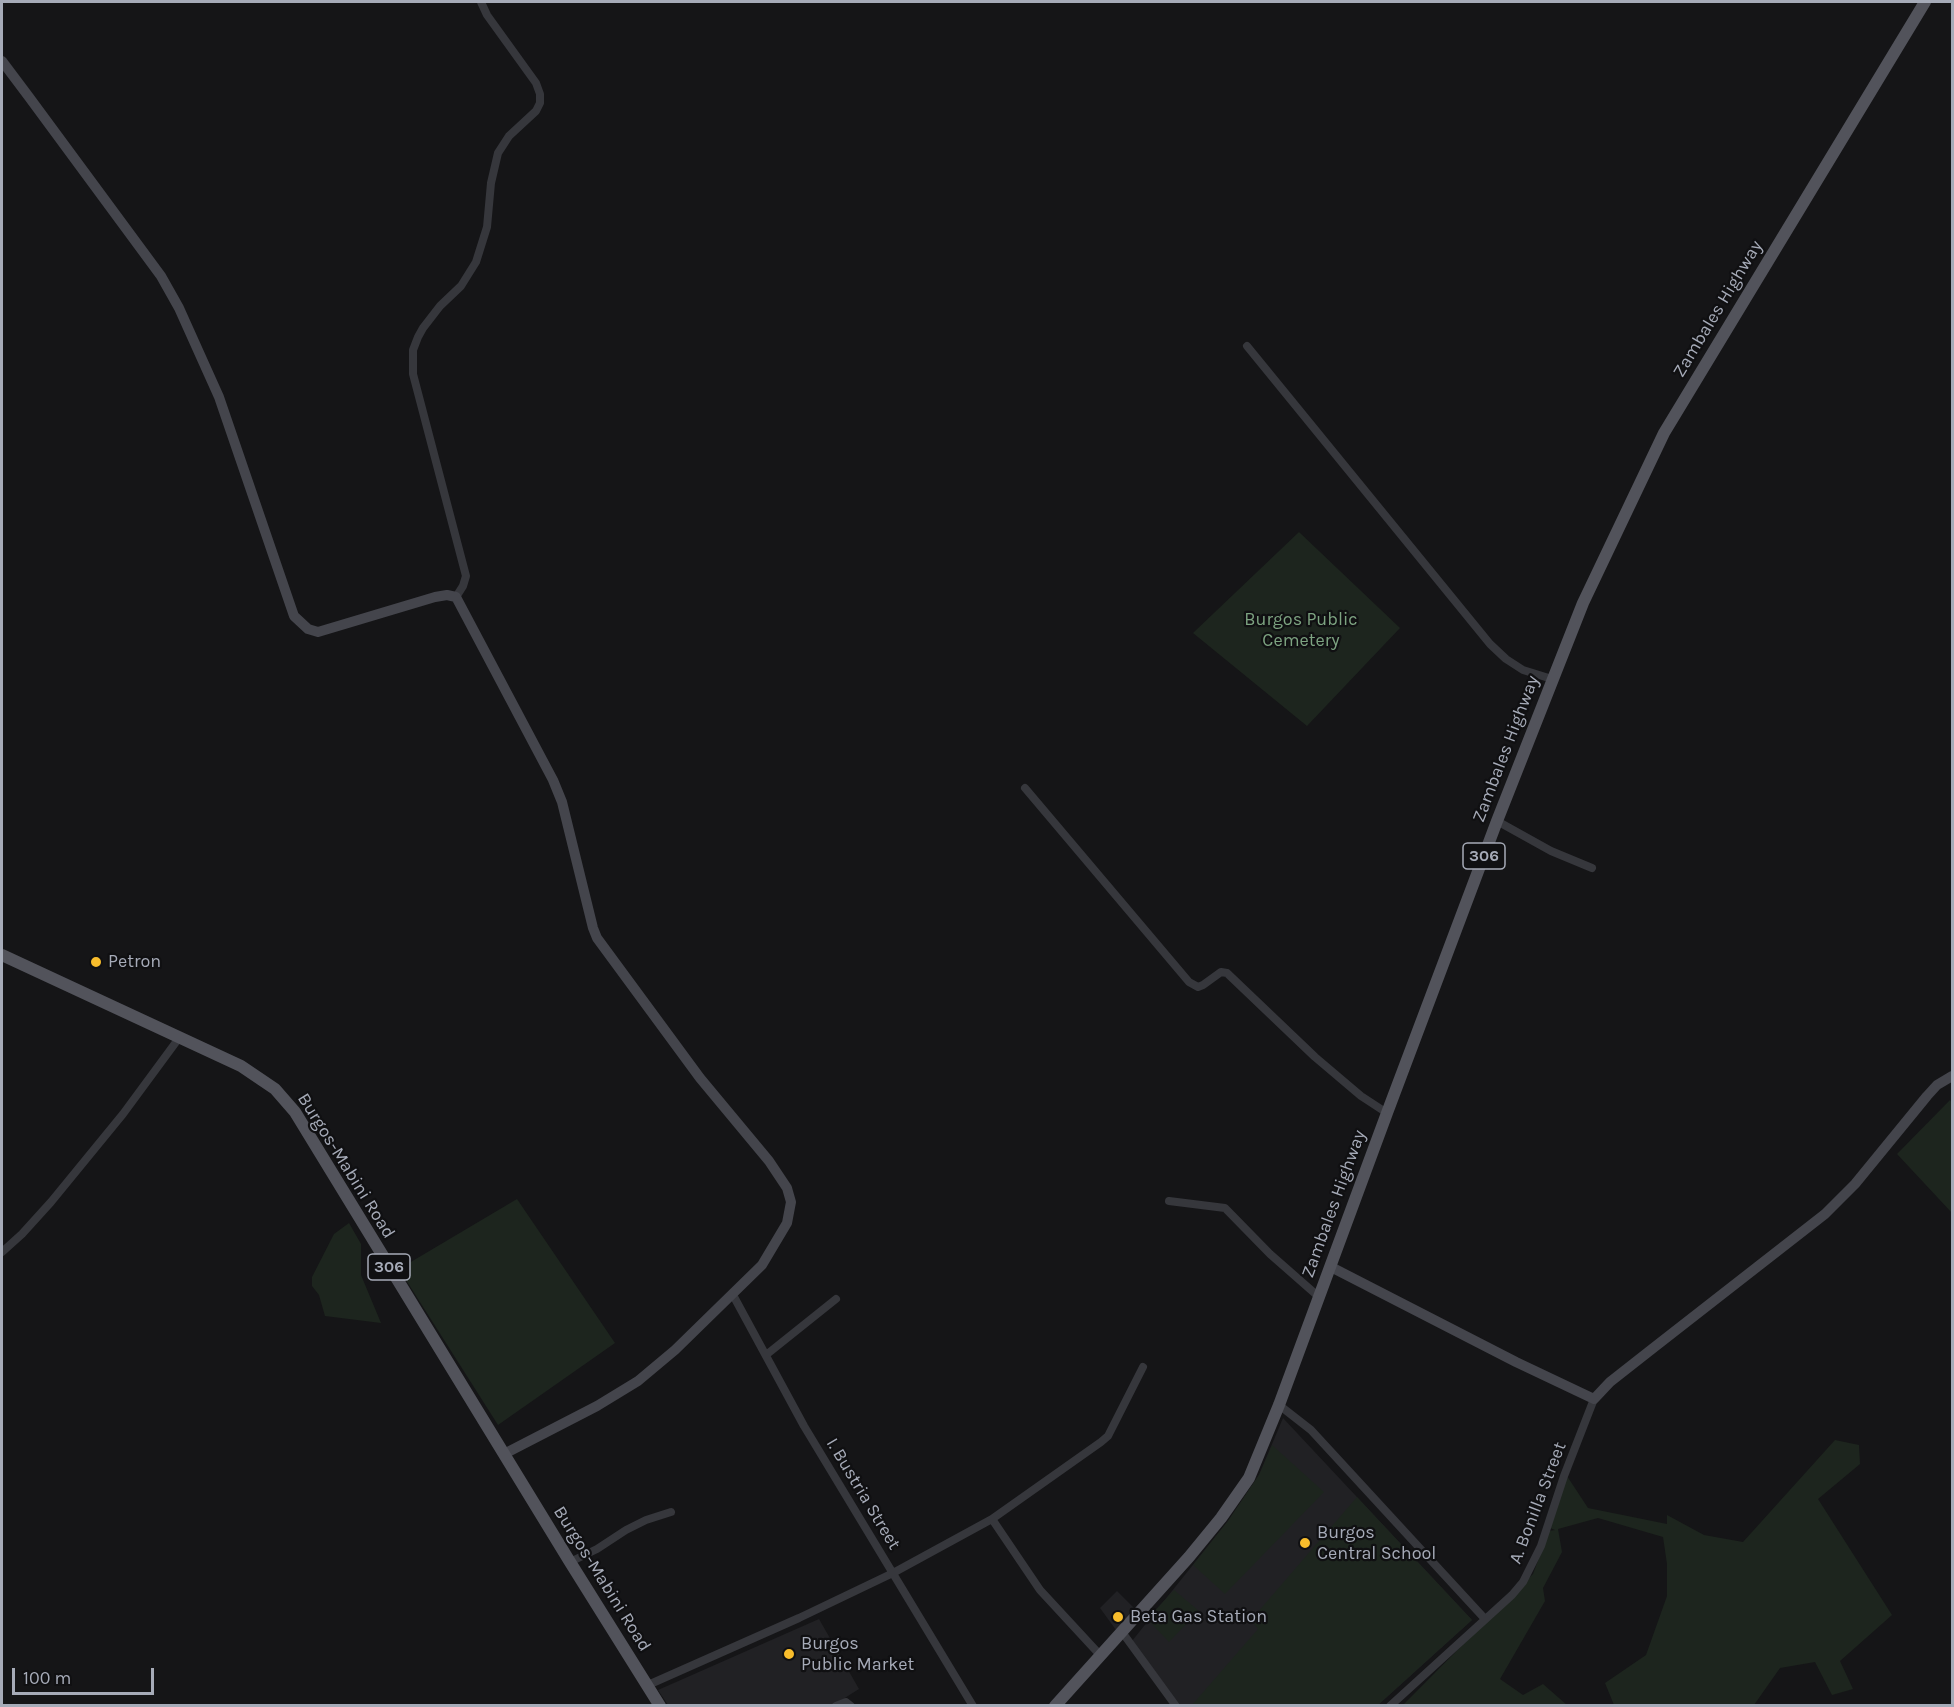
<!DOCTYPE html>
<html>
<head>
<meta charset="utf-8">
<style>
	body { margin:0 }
	#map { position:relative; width:1954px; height:1707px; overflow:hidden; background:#151517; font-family:Karla,sans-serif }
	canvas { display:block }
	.frame { position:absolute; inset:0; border:3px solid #a6abb8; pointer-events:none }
	.scale { position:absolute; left:12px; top:1668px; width:142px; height:27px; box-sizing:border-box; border:3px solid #a6abb8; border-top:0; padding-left:8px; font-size:18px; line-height:21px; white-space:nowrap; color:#a6abb8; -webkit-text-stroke:4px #101012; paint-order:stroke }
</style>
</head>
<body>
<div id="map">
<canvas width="1954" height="1707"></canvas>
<div class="frame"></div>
<div class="scale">100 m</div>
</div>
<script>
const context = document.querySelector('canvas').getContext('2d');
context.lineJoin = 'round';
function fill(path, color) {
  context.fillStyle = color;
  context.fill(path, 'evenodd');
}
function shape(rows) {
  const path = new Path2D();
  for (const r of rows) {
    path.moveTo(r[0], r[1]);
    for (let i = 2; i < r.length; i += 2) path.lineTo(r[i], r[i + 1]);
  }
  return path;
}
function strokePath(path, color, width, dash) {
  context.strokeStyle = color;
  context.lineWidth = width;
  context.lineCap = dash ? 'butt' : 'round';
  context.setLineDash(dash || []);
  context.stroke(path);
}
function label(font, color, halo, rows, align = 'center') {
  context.font = font + ' Karla,sans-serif';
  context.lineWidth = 4.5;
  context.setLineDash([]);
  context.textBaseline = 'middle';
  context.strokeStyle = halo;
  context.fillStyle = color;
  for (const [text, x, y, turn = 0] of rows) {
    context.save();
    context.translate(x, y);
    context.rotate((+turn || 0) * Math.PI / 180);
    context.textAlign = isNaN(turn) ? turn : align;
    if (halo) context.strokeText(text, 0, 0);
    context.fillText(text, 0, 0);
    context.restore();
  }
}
fill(shape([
	[1283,1418,1472,1620,1378,1705,1180,1705,1132,1641,1228,1521,1259,1475],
	[1117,1591,1135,1609,1116,1630,1100,1608],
	[819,1619,859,1689,832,1706,668,1705,658,1690]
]), '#212124');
fill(shape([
	[1299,532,1400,628,1307,726,1193,633],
	[1950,1100,1952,1103,1952,1213,1897,1154],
	[517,1199,615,1343,498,1425,399,1269],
	[349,1223,361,1244,361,1275,381,1323,325,1316,319,1295,312,1286,312,1277,334,1234],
	[1835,1440,1859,1445,1860,1464,1818,1499,1892,1615,1840,1661,1853,1689,1832,1695,1815,1662,1780,1668,1754,1705,1614,1705,1605,1683,1646,1655,1667,1596,1667,1564,1663,1537,1598,1518,1558,1529,1562,1552,1543,1588,1545,1601,1500,1679,1523,1695,1543,1684,1567,1705,1402,1706,1533,1574,1549,1531,1555,1530,1550,1528,1567,1476,1588,1508,1667,1524,1667,1515,1704,1535,1743,1542],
	[1272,1445,1324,1492,1225,1594,1193,1565,1228,1521,1259,1475],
	[1357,1497,1472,1620,1378,1705,1192,1705,1258,1629,1251,1620],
	[1174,1590,1199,1611,1169,1642,1147,1619]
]), '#1d251e');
strokePath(shape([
	[1247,346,1490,644,1506,659,1523,670,1552,679],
	[456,597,463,586,466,576,413,374,413,350,418,337,423,328,440,306,461,286,476,262,487,227,491,183,498,153,509,136,536,111,540,103,540,94,536,83,487,15,481,2],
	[1025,788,1189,982,1198,987,1203,985,1221,972,1227,973,1315,1057,1361,1096,1387,1113],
	[1497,821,1551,851,1592,868],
	[1169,1201,1225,1208,1270,1254,1319,1297],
	[2,1252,22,1234,51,1202,123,1114,179,1038],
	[733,1295,804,1426,973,1706],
	[766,1355,836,1299],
	[1279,1405,1311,1430,1485,1619],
	[992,1519,1040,1590,1101,1656],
	[570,1562,597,1549,626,1530,646,1520,671,1512],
	[1122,1632,1176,1706],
	[648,1685,799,1618,893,1573,992,1519,1101,1442,1108,1436,1143,1367],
	[836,1706,846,1702,851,1706],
	[1390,1706,1512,1595,1523,1582,1541,1546,1564,1476,1594,1399]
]), '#36373c', 8);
strokePath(shape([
	[2,61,29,97,161,276,179,308,219,397,294,616,308,629,318,632,435,597,447,595,456,597,553,780,562,802,593,928,597,938,700,1078,769,1161,787,1188,791,1202,787,1223,762,1265,675,1350,638,1381,597,1406,504,1454],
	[1331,1267,1516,1362,1594,1399,1610,1382,1652,1349,1825,1214,1855,1184,1927,1096,1937,1085,1952,1076]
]), '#44454c', 10);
strokePath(shape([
	[2,955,241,1066,275,1089,295,1112,570,1562,660,1706],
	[1055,1706,1189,1557,1221,1518,1249,1478,1279,1405,1387,1113,1497,821,1583,603,1664,433,1925,2]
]), '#52535b', 12);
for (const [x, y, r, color] of [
	[96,962,6,"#f8bd2c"],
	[1305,1543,6,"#f8bd2c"],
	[1118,1617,6,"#f8bd2c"],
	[789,1654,6,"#f8bd2c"]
]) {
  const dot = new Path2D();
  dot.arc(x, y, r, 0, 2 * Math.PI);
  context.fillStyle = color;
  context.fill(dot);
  strokePath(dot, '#101012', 2);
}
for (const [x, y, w] of [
	[1484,856,42],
	[389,1267,42]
]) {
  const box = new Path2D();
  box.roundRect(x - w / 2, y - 13, w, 26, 4.5);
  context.fillStyle = '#101012';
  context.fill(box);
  strokePath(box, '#a6abb8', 1.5);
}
label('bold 16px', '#a6abb8', null, [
	["306",1484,856],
	["306",389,1267]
]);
label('18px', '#a6abb8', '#101012', [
	["Zambales Highway",1718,309,-59],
	["Zambales Highway",1506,749,-69],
	["Burgos-Mabini Road",346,1166,58],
	["Zambales Highway",1334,1204,-70],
	["I. Bustria Street",863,1494,59],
	["A. Bonilla Street",1538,1503,-69],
	["Burgos-Mabini Road",602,1579,58]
]);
label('18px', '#7da381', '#101012', [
	["Burgos Public",1301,620],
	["Cemetery",1301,641]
]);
label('18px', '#a6abb8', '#101012', [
	["Petron",108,962],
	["Burgos",1317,1533],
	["Central School",1317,1554],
	["Beta Gas Station",1130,1617],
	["Burgos",801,1644],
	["Public Market",801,1665]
], 'left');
</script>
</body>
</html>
